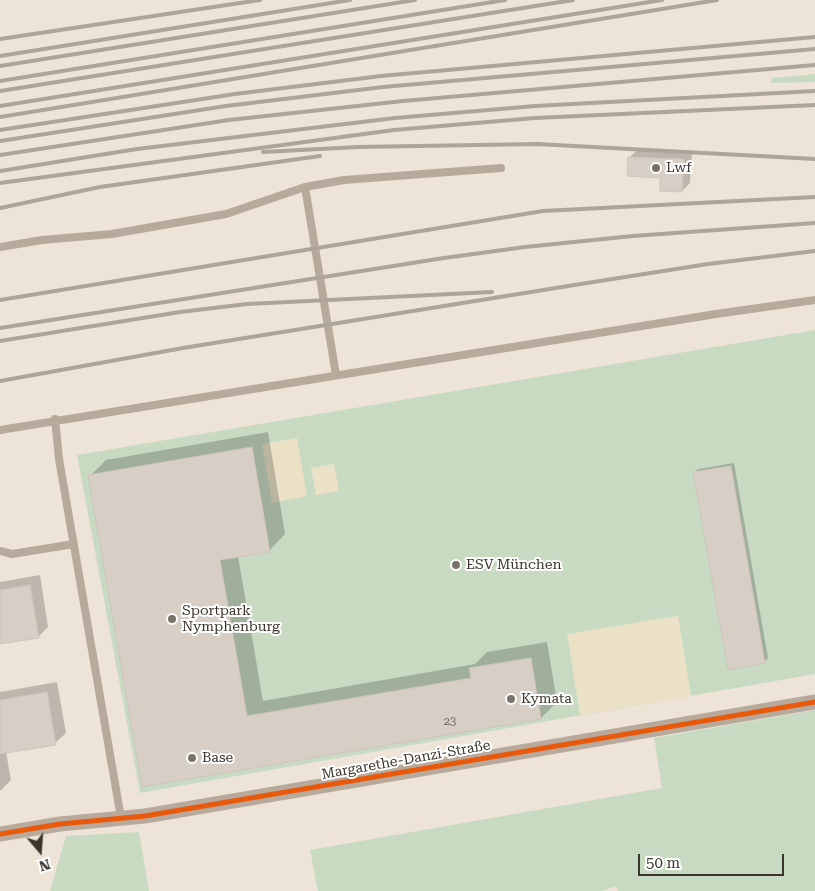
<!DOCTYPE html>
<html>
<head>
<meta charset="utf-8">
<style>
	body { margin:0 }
	#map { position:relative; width:815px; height:891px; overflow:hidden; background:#ede4d7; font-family:"Roboto Serif",serif }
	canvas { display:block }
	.north { position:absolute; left:15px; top:826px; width:50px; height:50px; -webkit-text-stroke:4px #fff; paint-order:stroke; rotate:162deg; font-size:14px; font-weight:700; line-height:20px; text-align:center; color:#3b352c }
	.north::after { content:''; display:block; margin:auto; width:18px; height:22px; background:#3b352c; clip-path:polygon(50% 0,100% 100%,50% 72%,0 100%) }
	.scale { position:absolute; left:638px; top:854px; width:146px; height:22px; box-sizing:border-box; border:2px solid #3b352c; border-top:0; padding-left:6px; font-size:15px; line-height:18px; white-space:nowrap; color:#3b352c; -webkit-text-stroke:4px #fff; paint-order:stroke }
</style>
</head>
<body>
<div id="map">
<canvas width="815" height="891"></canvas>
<div class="north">N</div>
<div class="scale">50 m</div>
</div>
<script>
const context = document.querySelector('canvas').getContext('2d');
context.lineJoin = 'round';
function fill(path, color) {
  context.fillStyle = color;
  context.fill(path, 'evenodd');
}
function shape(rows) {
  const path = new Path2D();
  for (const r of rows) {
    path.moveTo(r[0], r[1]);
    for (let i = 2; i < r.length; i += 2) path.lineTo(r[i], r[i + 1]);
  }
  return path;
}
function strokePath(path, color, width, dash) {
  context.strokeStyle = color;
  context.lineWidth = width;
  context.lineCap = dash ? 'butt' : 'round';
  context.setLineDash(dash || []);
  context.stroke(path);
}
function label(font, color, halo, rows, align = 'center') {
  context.font = font + ' "Roboto Serif",serif';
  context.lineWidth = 4;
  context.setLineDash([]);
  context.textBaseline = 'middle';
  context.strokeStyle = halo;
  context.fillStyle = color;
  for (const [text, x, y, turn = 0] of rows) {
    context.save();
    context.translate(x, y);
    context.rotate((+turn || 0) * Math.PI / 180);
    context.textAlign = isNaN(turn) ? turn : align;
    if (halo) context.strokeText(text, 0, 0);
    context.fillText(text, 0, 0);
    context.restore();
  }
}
fill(shape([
	[815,74,815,82,771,83,772,78],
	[815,330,815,674,140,793,77,455],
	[815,710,815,891,618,891,616,886,603,891,318,891,310,850,662,788,654,738],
	[139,832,149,891,50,891,66,836]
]), '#c8dbc2');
fill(shape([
	[297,438,307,496,272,503,262,444],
	[334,464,339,491,316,495,311,468],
	[678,616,691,696,580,715,567,634]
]), '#eae1c6');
fill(shape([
	[638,149,692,152,690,183,682,191,630,157],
	[268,432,285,534,269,551,238,556,263,701,475,664,487,652,547,642,557,702,541,718,143,786,90,476,106,460],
	[734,463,768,658,764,662,694,473,698,469],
	[40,575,48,627,38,637,0,643,0,582],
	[57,682,66,733,55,743,6,752,11,780,0,791,0,692]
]), '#0003');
const building = shape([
	[628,157,684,159,682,192,660,191,660,178,627,176,628,157],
	[252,447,270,552,220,560,247,716,471,678,469,668,531,658,541,719,142,787,88,475,252,447],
	[731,466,765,663,728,670,693,472,731,466],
	[30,585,39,638,0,644,0,590,30,585],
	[47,692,56,745,0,754,0,700,47,692]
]);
fill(building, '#d7cec6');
strokePath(building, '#cec5bc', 1);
strokePath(shape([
	[305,187,336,375],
	[0,247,42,240,112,234,226,214,305,187,344,180,501,168],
	[55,419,59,459,121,818],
	[0,430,716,314,815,300],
	[0,551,12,554,74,544]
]), '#b7aa9c', 8);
strokePath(shape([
	[0,834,60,824,145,816,815,702]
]), '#b7aa9c', 15);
strokePath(shape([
	[0,39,260,0],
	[0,56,350,0],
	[0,66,415,0],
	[0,81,505,0],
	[0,91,573,0],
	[0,106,662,0],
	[0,117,717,0],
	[0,130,235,94,381,76,815,37],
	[0,141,226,106,383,87,815,49],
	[263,152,358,147,537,144,815,159],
	[0,155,229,120,403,101,815,65],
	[0,171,137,149,395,118,535,106,815,91],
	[0,183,394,130,535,118,815,105],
	[0,208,100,187,320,156],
	[0,300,543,211,815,197],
	[0,328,444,258,525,247,633,236,815,223],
	[0,341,180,312,247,304,492,292],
	[0,381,183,348,587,283,708,264,815,251]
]), '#ada49a', 4);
strokePath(shape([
	[0,834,60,824,145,816,815,702]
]), '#e8590c', 5);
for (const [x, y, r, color] of [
	[656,168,5,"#797268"],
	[456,565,5,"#797268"],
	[172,619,5,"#797268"],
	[511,699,5,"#797268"],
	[192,758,5,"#797268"]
]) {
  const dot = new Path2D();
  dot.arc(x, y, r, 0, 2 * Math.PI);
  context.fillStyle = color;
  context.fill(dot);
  strokePath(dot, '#fff', 2);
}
label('11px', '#645d54', null, [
	["23",450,722]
]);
label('14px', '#3b352c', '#fff', [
	["Lwf",666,168],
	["ESV München",466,565],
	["Sportpark",182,611],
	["Nymphenburg",182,627],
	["Kymata",521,699],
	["Base",202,758]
], 'left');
label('14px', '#3b352c', '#fff', [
	["Margarethe-Danzi-Straße",406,760,-10]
]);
</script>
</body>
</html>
